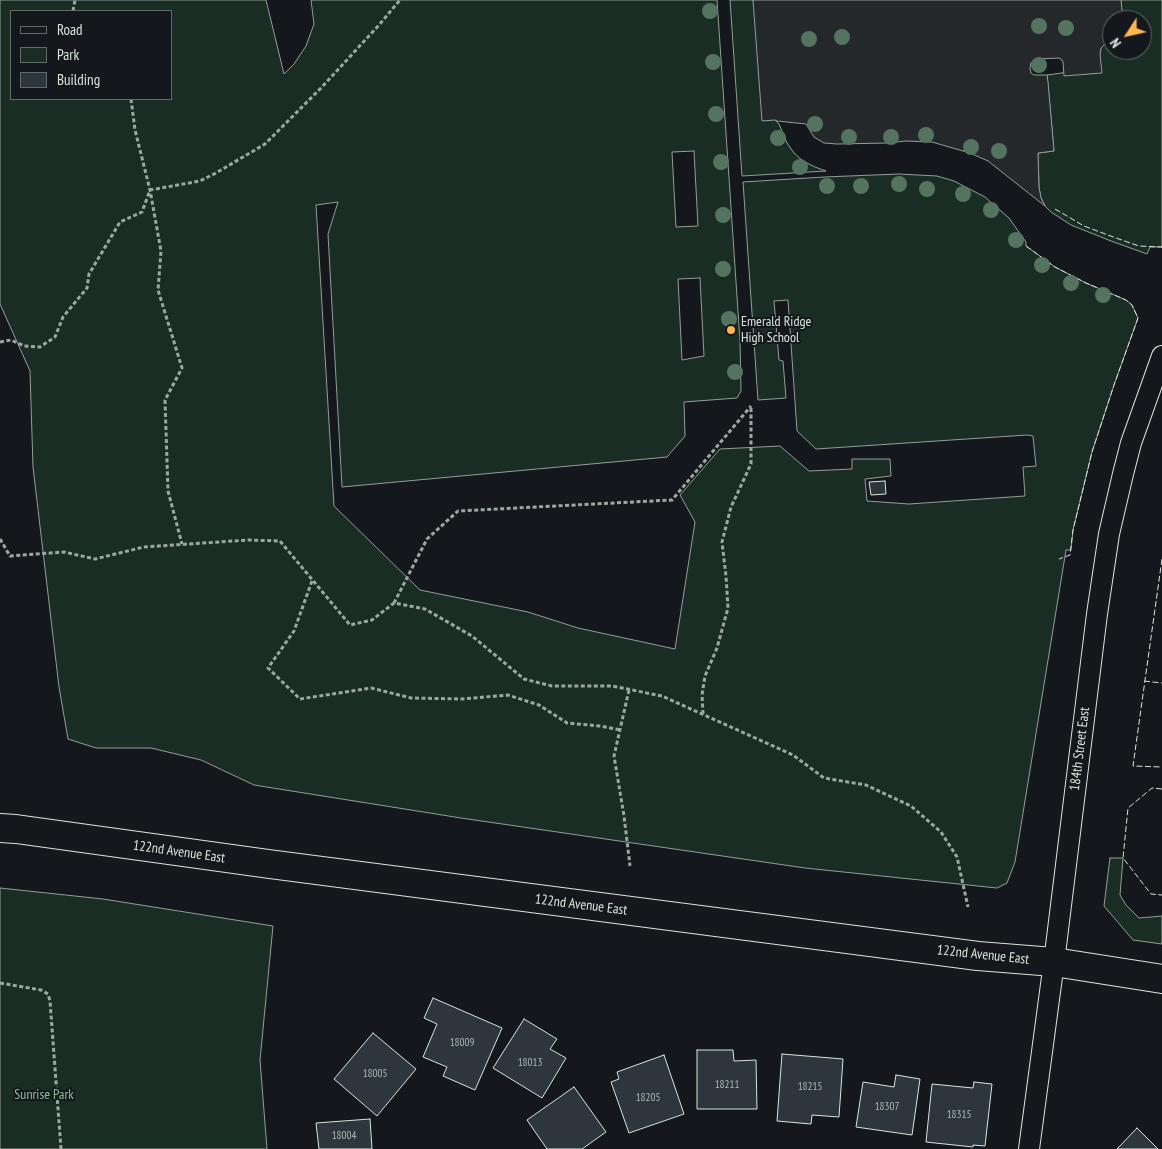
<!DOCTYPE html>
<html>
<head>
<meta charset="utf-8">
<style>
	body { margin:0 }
	#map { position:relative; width:1162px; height:1149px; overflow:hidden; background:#14181c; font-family:"PT Sans Narrow",sans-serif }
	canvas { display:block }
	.legend { position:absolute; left:10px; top:10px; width:162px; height:90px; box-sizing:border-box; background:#14181c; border:1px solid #626a69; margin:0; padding:6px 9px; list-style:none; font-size:15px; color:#d8e6dc }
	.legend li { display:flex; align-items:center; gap:10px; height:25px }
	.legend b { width:25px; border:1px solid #626a69 }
	.north { position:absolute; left:1102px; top:10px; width:50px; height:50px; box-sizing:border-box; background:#14181c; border:1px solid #626a69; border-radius:50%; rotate:235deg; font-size:14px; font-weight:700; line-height:20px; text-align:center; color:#d8e6dc }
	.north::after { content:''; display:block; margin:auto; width:18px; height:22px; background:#ffb74d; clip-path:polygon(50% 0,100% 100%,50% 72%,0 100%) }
</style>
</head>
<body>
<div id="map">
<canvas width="1162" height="1149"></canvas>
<ul class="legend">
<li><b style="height:6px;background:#14181c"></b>Road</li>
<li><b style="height:14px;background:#1a2d24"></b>Park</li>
<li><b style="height:14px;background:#2c363c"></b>Building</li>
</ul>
<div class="north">N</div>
</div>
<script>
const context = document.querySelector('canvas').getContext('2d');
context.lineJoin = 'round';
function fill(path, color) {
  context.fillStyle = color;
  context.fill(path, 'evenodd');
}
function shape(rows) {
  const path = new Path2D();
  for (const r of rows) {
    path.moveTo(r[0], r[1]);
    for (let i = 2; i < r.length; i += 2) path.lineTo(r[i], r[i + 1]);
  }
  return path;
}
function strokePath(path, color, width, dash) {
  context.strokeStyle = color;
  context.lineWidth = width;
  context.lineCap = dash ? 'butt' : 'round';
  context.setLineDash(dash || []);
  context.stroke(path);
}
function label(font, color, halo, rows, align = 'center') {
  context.font = font + ' "PT Sans Narrow",sans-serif';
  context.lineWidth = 4;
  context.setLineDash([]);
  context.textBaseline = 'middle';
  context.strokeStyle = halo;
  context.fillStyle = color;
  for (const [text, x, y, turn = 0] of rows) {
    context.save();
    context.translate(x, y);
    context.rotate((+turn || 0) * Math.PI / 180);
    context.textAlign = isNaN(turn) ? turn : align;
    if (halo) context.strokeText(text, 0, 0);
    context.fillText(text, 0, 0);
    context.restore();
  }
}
const green = shape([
	[0,0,266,0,284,74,294,64,306,46,314,24,311,0,717,0,740,341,741,391,737,398,684,402,685,436,667,457,342,487,328,234,338,202,316,205,334,506,420,590,528,612,578,628,675,649,695,522,680,495,720,449,780,446,809,471,852,469,852,459,890,459,891,476,865,479,867,501,909,504,1025,496,1023,467,1036,466,1033,436,1027,435,816,449,797,431,788,300,774,301,779,360,783,361,786,398,758,400,743,182,824,177,899,174,937,176,954,181,985,197,1009,218,1026,242,1026,246,1055,267,1086,283,1126,300,1132,305,1138,318,1114,385,1092,452,1073,530,1071,550,1066,550,1015,862,1007,883,997,888,805,868,461,818,254,785,201,760,151,748,96,748,68,739,59,687,33,467,30,371,0,304,0,0],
	[11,11,171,11,171,99,11,99,11,11],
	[694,151,698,226,676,227,672,152,694,151],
	[700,278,704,356,682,360,678,279,700,278],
	[730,0,753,0,775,120,779,124,787,143,794,153,803,161,815,167,826,171,742,176,730,0],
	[1121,0,1162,0,1162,247,1150,247,1147,254,1111,241,1071,225,1051,212,1045,206,1041,198,1039,188,1038,153,1054,151,1047,75,1062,73,1100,54,1101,48,1105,44,1112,44,1112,50,1142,50,1142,20,1122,20,1121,0],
	[1110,858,1123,858,1120,895,1126,905,1139,918,1162,916,1162,944,1133,940,1104,906,1110,858],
	[0,888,103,899,273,926,260,1060,267,1149,0,1149,0,888]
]);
fill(green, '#1a2d24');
strokePath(green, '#939e99', 1);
const parking = shape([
	[753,0,1121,0,1123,20,1112,20,1112,44,1105,44,1101,48,1100,54,1102,73,1064,76,1063,62,1061,59,1059,58,1036,59,1033,61,1031,63,1030,68,1031,73,1034,75,1047,75,1048,82,1054,151,1038,153,1039,187,1041,198,1045,206,988,161,970,153,932,142,906,141,888,143,837,144,824,143,814,137,806,124,777,121,775,120,762,121,753,0]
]);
fill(parking, '#24282b');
strokePath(parking, '#939e99', 1);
const building = shape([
	[885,481,886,494,871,495,869,482,885,481],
	[433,998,502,1028,475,1090,443,1076,447,1067,423,1057,437,1024,424,1018,433,998],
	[524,1019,557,1039,550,1049,566,1058,542,1098,493,1068,524,1019],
	[373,1033,416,1069,377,1116,334,1079,373,1033],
	[697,1050,733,1050,734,1061,756,1060,757,1109,697,1109,697,1050],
	[782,1054,843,1059,839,1117,812,1115,811,1124,777,1121,782,1054],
	[664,1055,684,1114,629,1133,611,1082,619,1079,617,1072,664,1055],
	[896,1075,920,1079,912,1135,856,1127,863,1082,894,1087,896,1075],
	[974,1082,992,1084,985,1146,973,1145,973,1147,926,1142,932,1084,973,1088,974,1082],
	[574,1087,606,1132,582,1149,547,1149,527,1120,574,1087],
	[370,1119,372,1149,319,1149,316,1123,370,1119],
	[1137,1128,1158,1149,1117,1149,1137,1128]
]);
fill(building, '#2c363c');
strokePath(building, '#d8e6dc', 1);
const street = shape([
	[1029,1149,1054,962,1097,614,1109,534,1123,474,1131,443,1162,356]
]);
const secondary = shape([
	[0,828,16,829,269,864,978,956,1054,962,1162,979]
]);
strokePath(street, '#d8e6dc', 22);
strokePath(secondary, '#d8e6dc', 30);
strokePath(shape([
	[73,11,75,0],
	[131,99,135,130,150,190,161,251,158,290,182,368,165,400,168,491,182,544],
	[0,342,11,340,24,346,40,347,55,337,63,317,87,288,89,274,120,222,142,212,150,190,200,181,216,173,265,144,322,87,379,25,400,0],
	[0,539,10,556,64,552,95,559,144,547,248,540,280,541,350,625,372,620,394,603,425,609,472,636,524,679,552,686,612,686,662,696,793,755,824,778,866,785,911,806,941,832,957,857,968,907],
	[312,581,294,631,268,668,300,699,371,688,411,698,462,699,508,695,539,705,567,723,600,726,621,730],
	[394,603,427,539,458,511,672,500,751,406],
	[629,690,614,756,624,816,630,866],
	[703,714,702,695,705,676,717,648,728,608,726,576,722,542,731,507,751,464,751,407],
	[0,983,41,990,48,994,50,1001,61,1149]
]), '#9da8a2', 3, [4, 2.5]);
strokePath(street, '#14181c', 20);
strokePath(secondary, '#14181c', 28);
strokePath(shape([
	[1055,209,1084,226,1116,238,1139,246,1162,247],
	[1026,246,1055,267,1086,283,1126,300,1132,305,1138,318,1114,385,1092,452,1073,530,1070,555,1059,559],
	[1162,559,1133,766,1162,767],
	[1144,681,1162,683],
	[1162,789,1152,788,1128,808,1123,858,1151,894,1162,895]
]), '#d8e6dc', 1, [6, 2.5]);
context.fillStyle = '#55745f';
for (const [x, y] of [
	[710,11],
	[1039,26],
	[1066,28],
	[842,37],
	[809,39],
	[713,62],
	[1039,65],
	[716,114],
	[815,124],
	[926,135],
	[849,137],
	[891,137],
	[778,138],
	[971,147],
	[999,151],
	[721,162],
	[800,167],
	[899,184],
	[827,186],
	[861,186],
	[927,189],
	[963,194],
	[991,210],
	[723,215],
	[1016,240],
	[1042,265],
	[723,269],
	[1071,283],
	[1103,295],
	[729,319],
	[735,372]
]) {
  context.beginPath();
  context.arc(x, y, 8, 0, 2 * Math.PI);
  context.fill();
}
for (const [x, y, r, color] of [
	[731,330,5,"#ffb74d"]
]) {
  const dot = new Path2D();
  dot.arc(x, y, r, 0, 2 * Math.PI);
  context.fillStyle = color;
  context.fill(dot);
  strokePath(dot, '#14181c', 2);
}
label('11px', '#adbab4', null, [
	["18009",462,1043],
	["18013",530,1063],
	["18005",375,1074],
	["18211",727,1085],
	["18215",810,1087],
	["18205",648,1098],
	["18307",887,1107],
	["18315",959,1115],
	["18004",344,1136]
]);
label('14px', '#d8e6dc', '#14181c', [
	["Emerald Ridge",741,322],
	["High School",741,338]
], 'left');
label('14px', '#d8e6dc', '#14181c', [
	["184th Street East",1080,749,-83],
	["122nd Avenue East",179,852,8],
	["122nd Avenue East",581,905,7],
	["122nd Avenue East",983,955,6]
]);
label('14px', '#8ac095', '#14181c', [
	["Sunrise Park",44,1095]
]);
</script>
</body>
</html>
